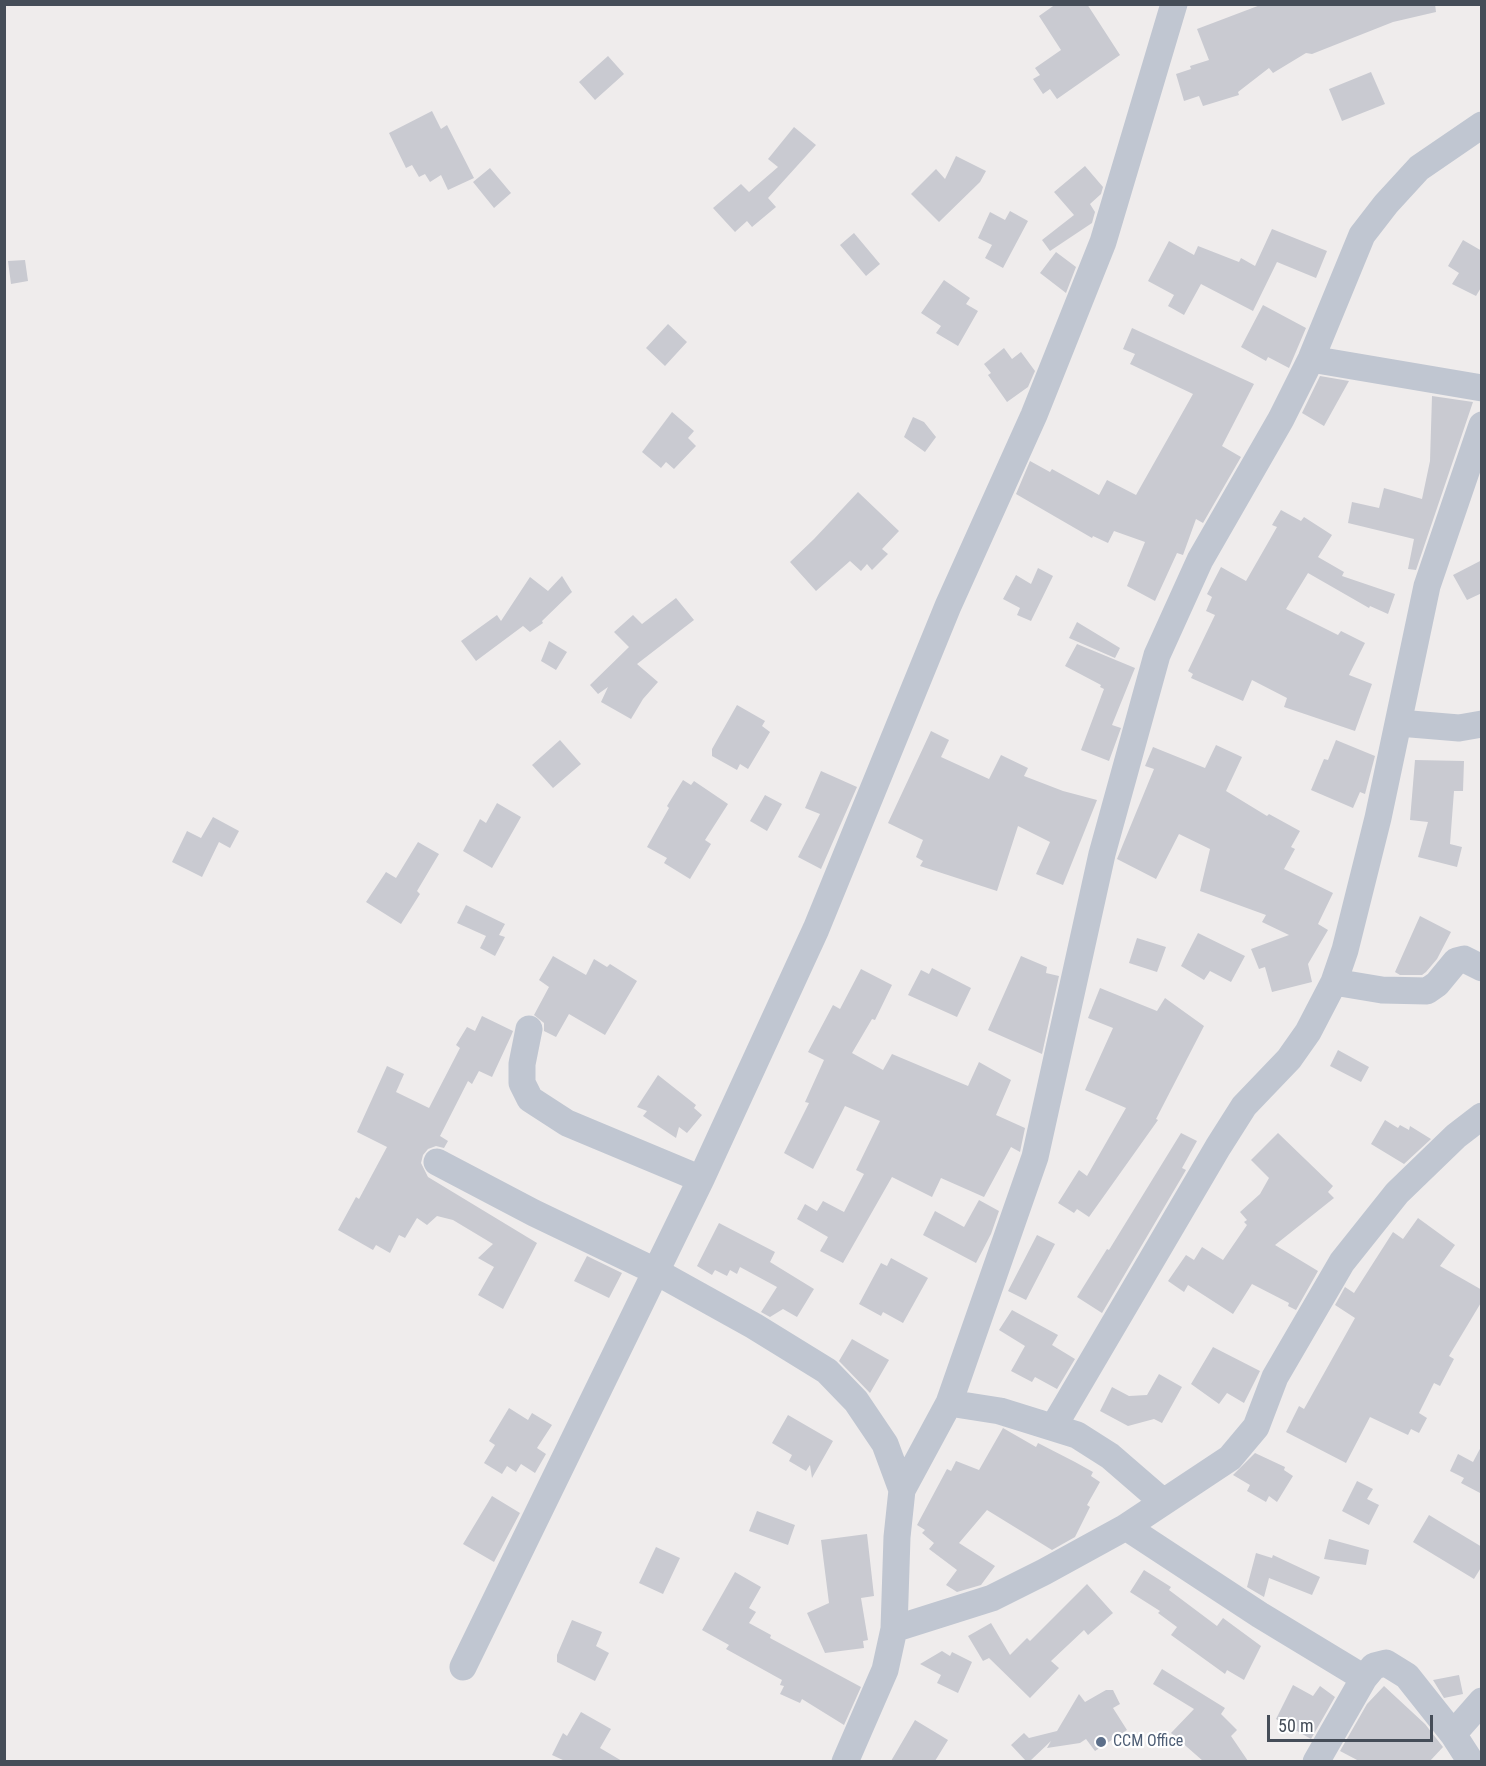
<!DOCTYPE html>
<html>
<head>
<meta charset="utf-8">
<style>
	body { margin:0 }
	#map { position:relative; width:1486px; height:1766px; overflow:hidden; background:#efecec; font-family:"Roboto Condensed",sans-serif }
	canvas { display:block }
	.frame { position:absolute; inset:0; border:6px solid #454d58; pointer-events:none }
	.scale { position:absolute; left:1267px; top:1715px; width:166px; height:27px; box-sizing:border-box; border:3px solid #454d58; border-top:0; padding-left:8px; font-size:18px; line-height:21px; white-space:nowrap; color:#454d58; -webkit-text-stroke:4px #fff; paint-order:stroke }
</style>
</head>
<body>
<div id="map">
<canvas width="1486" height="1766"></canvas>
<div class="frame"></div>
<div class="scale">50 m</div>
</div>
<script>
const context = document.querySelector('canvas').getContext('2d');
context.lineJoin = 'round';
function fill(path, color) {
  context.fillStyle = color;
  context.fill(path, 'evenodd');
}
function shape(rows) {
  const path = new Path2D();
  for (const r of rows) {
    path.moveTo(r[0], r[1]);
    for (let i = 2; i < r.length; i += 2) path.lineTo(r[i], r[i + 1]);
  }
  return path;
}
function strokePath(path, color, width, dash) {
  context.strokeStyle = color;
  context.lineWidth = width;
  context.lineCap = dash ? 'butt' : 'round';
  context.setLineDash(dash || []);
  context.stroke(path);
}
function label(font, color, halo, rows, align = 'center') {
  context.font = font + ' "Roboto Condensed",sans-serif';
  context.lineWidth = 4.5;
  context.setLineDash([]);
  context.textBaseline = 'middle';
  context.strokeStyle = halo;
  context.fillStyle = color;
  for (const [text, x, y, turn = 0] of rows) {
    context.save();
    context.translate(x, y);
    context.rotate((+turn || 0) * Math.PI / 180);
    context.textAlign = isNaN(turn) ? turn : align;
    if (halo) context.strokeText(text, 0, 0);
    context.fillText(text, 0, 0);
    context.restore();
  }
}
fill(shape([
	[1056,4,1087,4,1120,55,1057,99,1050,89,1043,94,1033,79,1040,75,1035,68,1061,50,1039,16],
	[1263,4,1435,4,1436,12,1393,22,1312,54,1306,53,1273,73,1269,68,1238,92,1239,95,1203,106,1199,96,1184,101,1176,74,1191,69,1190,66,1209,60,1197,29],
	[608,56,624,74,595,100,579,82],
	[1371,72,1385,104,1342,121,1329,89],
	[432,111,441,129,447,125,474,178,448,190,441,175,430,182,425,174,419,177,412,165,406,168,389,133],
	[794,127,816,145,768,198,776,207,752,227,747,221,735,232,713,208,741,184,749,192,778,167,768,159],
	[956,156,986,171,980,182,939,222,911,194,936,169,945,179],
	[1085,166,1103,187,1101,194,1090,204,1095,212,1092,223,1050,251,1042,240,1074,215,1054,192],
	[490,168,511,193,494,208,473,182],
	[1010,211,1028,221,1003,268,985,258,992,245,978,238,990,212,1005,220],
	[1272,229,1327,251,1316,278,1277,262,1253,311,1201,284,1184,315,1168,306,1174,295,1148,281,1169,241,1194,255,1198,246,1239,262,1241,258,1255,266],
	[854,233,880,264,866,276,840,245],
	[1463,240,1482,251,1482,286,1476,296,1452,284,1459,273,1448,266],
	[1056,252,1076,267,1066,293,1040,273],
	[25,260,28,281,11,284,8,261],
	[944,280,970,298,966,304,978,311,958,346,936,333,941,326,921,313],
	[1263,305,1306,328,1289,368,1268,357,1266,361,1241,347],
	[668,324,687,342,665,366,646,348],
	[1132,328,1254,384,1222,446,1241,457,1203,523,1196,519,1183,555,1177,553,1155,601,1127,586,1145,542,1114,531,1108,543,1093,536,1092,538,1016,494,1030,461,1050,472,1052,469,1099,495,1107,480,1136,495,1193,394,1130,364,1135,354,1123,349],
	[1004,348,1012,359,1021,352,1035,371,1028,387,1007,402,988,375,991,373,984,364],
	[1320,376,1349,381,1324,426,1302,413],
	[1432,396,1473,402,1416,570,1408,569,1414,539,1348,523,1352,502,1379,508,1384,488,1422,499,1430,461],
	[672,412,694,431,688,438,696,446,674,469,666,462,661,468,642,452],
	[913,417,924,422,936,437,925,452,904,437],
	[858,492,899,531,882,549,888,554,872,570,867,564,861,571,850,561,816,591,790,562,814,539],
	[1281,510,1301,521,1304,517,1332,535,1318,557,1344,572,1342,576,1395,594,1388,614,1370,606,1369,608,1308,573,1286,609,1338,635,1341,631,1365,643,1349,675,1372,684,1355,731,1284,707,1287,698,1252,680,1243,701,1191,678,1193,674,1188,671,1215,615,1206,611,1212,597,1207,594,1221,567,1246,581,1277,527,1272,525],
	[1482,560,1482,593,1467,600,1453,575],
	[1038,568,1053,576,1031,621,1017,615,1020,608,1003,599,1016,575,1031,584],
	[562,576,572,592,542,621,543,623,530,632,523,626,476,661,461,641,497,615,501,621,530,577,548,591],
	[676,598,694,620,637,664,658,682,643,699,631,719,601,702,608,687,598,694,590,685,629,647,614,632,633,615,642,624],
	[1077,622,1120,648,1115,658,1069,638],
	[549,641,567,652,556,670,541,661],
	[1077,644,1135,668,1112,725,1121,728,1109,761,1081,750,1104,689,1100,687,1101,685,1065,666],
	[737,705,765,721,762,726,770,732,748,769,740,764,737,770,712,756,712,749],
	[931,731,949,740,941,757,989,779,1001,755,1028,768,1024,776,1063,791,1097,800,1063,885,1036,874,1050,842,1018,826,997,891,920,866,923,861,916,857,923,840,888,823],
	[560,740,581,764,553,788,532,765],
	[1336,740,1375,756,1365,794,1360,792,1353,808,1311,790,1324,759,1328,760],
	[1216,745,1242,757,1226,791,1267,816,1269,814,1300,831,1291,847,1295,849,1284,869,1333,893,1318,924,1328,930,1308,964,1312,982,1272,992,1265,967,1259,969,1251,949,1289,935,1262,922,1266,915,1200,891,1210,849,1179,834,1156,879,1117,859,1154,769,1145,766,1153,747,1205,768],
	[1415,760,1464,761,1463,791,1454,791,1450,844,1462,847,1457,867,1418,857,1428,822,1410,820],
	[821,771,857,787,821,869,798,857,820,814,805,808],
	[683,780,691,785,694,781,728,804,705,840,711,844,690,879,664,863,667,858,647,847,669,808,667,806],
	[765,795,782,804,767,831,750,821],
	[497,803,521,817,492,868,463,851,480,819,486,823],
	[213,817,239,831,230,848,219,842,202,877,172,862,187,831,201,838],
	[418,842,439,854,417,891,420,894,401,924,366,902,386,872,396,878],
	[466,905,505,924,499,935,505,937,495,956,480,948,486,936,457,923],
	[1420,916,1451,932,1437,959,1426,972,1422,975,1400,975,1395,972],
	[1198,933,1245,956,1231,982,1210,971,1204,980,1181,966],
	[1137,938,1166,947,1157,972,1129,963],
	[553,956,586,975,594,959,607,967,610,964,637,981,605,1035,569,1014,556,1037,544,1031,544,1023,534,1015,549,987,539,980],
	[1021,956,1047,967,1046,973,1059,976,1042,1054,988,1030],
	[932,968,971,988,957,1017,908,995,921,970,929,974],
	[861,969,892,985,875,1020,872,1019,852,1053,883,1070,892,1054,968,1086,979,1062,1011,1080,996,1115,1025,1128,1020,1152,1011,1147,984,1197,941,1178,932,1197,892,1177,843,1263,820,1251,828,1237,797,1219,805,1204,817,1211,823,1201,844,1212,864,1174,856,1170,880,1121,845,1106,813,1169,784,1153,809,1103,805,1102,824,1060,808,1052,833,1005,840,1009],
	[1100,988,1157,1011,1165,998,1204,1026,1156,1119,1158,1120,1089,1217,1077,1209,1074,1213,1058,1203,1079,1170,1087,1176,1126,1108,1085,1090,1113,1028,1088,1018],
	[482,1016,513,1031,511,1036,492,1077,479,1071,472,1084,468,1081,440,1136,448,1141,444,1148,436,1146,428,1149,423,1155,421,1163,428,1177,537,1243,503,1309,478,1295,494,1267,478,1258,493,1244,453,1220,437,1216,427,1225,417,1218,405,1238,399,1235,390,1253,376,1245,373,1250,338,1230,356,1197,359,1199,387,1147,357,1132,387,1066,404,1074,396,1092,429,1108,460,1048,456,1045,467,1027,475,1031],
	[1338,1050,1369,1067,1361,1082,1330,1066],
	[658,1075,696,1105,694,1108,702,1115,687,1133,679,1127,676,1138,643,1116,647,1111,637,1107],
	[1385,1120,1398,1128,1400,1125,1409,1130,1410,1126,1431,1139,1404,1164,1371,1144],
	[1181,1133,1197,1141,1182,1168,1186,1170,1102,1313,1077,1297,1107,1249,1109,1250],
	[1278,1133,1333,1186,1328,1192,1334,1198,1275,1245,1318,1271,1296,1310,1288,1306,1289,1303,1252,1284,1233,1314,1188,1285,1184,1292,1168,1281,1186,1255,1194,1260,1202,1247,1223,1260,1247,1225,1244,1222,1247,1220,1240,1212,1260,1194,1269,1178,1251,1160],
	[979,1200,999,1211,991,1234,976,1263,923,1235,935,1211,964,1227],
	[1418,1218,1455,1245,1440,1266,1482,1290,1482,1301,1449,1356,1454,1359,1440,1386,1434,1383,1419,1413,1427,1418,1419,1433,1411,1429,1408,1435,1370,1417,1346,1463,1286,1432,1299,1406,1304,1409,1355,1318,1335,1305,1345,1287,1354,1293,1393,1232,1403,1239],
	[719,1223,775,1252,770,1262,814,1289,797,1317,783,1309,770,1317,761,1312,777,1287,740,1267,737,1274,730,1270,727,1276,715,1270,712,1275,697,1266],
	[1037,1235,1055,1244,1026,1300,1008,1291],
	[587,1256,622,1273,609,1298,574,1281],
	[891,1258,928,1278,903,1323,883,1312,881,1316,859,1304,881,1263,887,1266],
	[1012,1310,1058,1335,1052,1345,1075,1359,1057,1389,1035,1377,1032,1382,1011,1371,1025,1346,999,1330],
	[852,1339,889,1360,870,1393,839,1361],
	[1213,1347,1260,1371,1244,1403,1227,1393,1219,1404,1191,1384],
	[1159,1374,1182,1387,1162,1423,1154,1419,1128,1426,1100,1411,1112,1387,1129,1396,1147,1395],
	[509,1408,528,1420,532,1413,552,1425,537,1448,546,1454,535,1473,521,1464,516,1472,507,1466,502,1474,484,1463,495,1445,489,1441],
	[788,1415,833,1441,812,1478,810,1465,806,1471,789,1461,792,1455,772,1443],
	[1003,1428,1036,1447,1038,1443,1075,1462,1093,1472,1091,1476,1100,1482,1087,1505,1090,1507,1075,1537,1052,1550,987,1510,959,1543,995,1566,981,1585,957,1592,946,1585,957,1570,929,1549,934,1543,922,1533,925,1530,917,1525,947,1469,951,1471,956,1461,979,1470],
	[1482,1445,1482,1494,1461,1483,1464,1478,1450,1471,1458,1454,1473,1462],
	[1255,1453,1285,1467,1284,1470,1293,1476,1277,1502,1269,1496,1266,1502,1247,1491,1250,1485,1233,1475],
	[1357,1481,1373,1489,1367,1499,1379,1505,1369,1525,1342,1511],
	[492,1496,520,1513,494,1562,463,1544],
	[757,1511,795,1525,788,1545,749,1531],
	[1429,1515,1482,1547,1482,1566,1474,1579,1413,1542],
	[867,1534,874,1596,861,1598,868,1640,863,1641,864,1648,825,1653,807,1613,829,1603,821,1540],
	[1329,1539,1369,1550,1366,1565,1324,1559],
	[656,1547,680,1558,663,1594,639,1583],
	[1256,1553,1272,1558,1273,1555,1320,1577,1312,1595,1269,1578,1264,1597,1247,1587],
	[1144,1570,1171,1587,1169,1590,1217,1626,1223,1618,1261,1646,1244,1680,1227,1670,1225,1674,1171,1635,1177,1627,1158,1613,1160,1611,1130,1592],
	[735,1572,761,1587,749,1608,756,1612,749,1623,771,1635,770,1638,861,1687,844,1725,802,1699,800,1703,780,1694,784,1686,780,1685,782,1680,726,1649,729,1645,702,1630],
	[1087,1584,1113,1613,1088,1635,1084,1630,1051,1661,1059,1668,1030,1698,989,1658,983,1661,968,1636,991,1623,1010,1655,1027,1638,1030,1641],
	[572,1620,602,1632,596,1646,609,1653,595,1681,557,1662,557,1655],
	[942,1651,950,1656,952,1652,972,1662,958,1693,937,1683,941,1675,920,1664],
	[1162,1669,1225,1708,1221,1714,1237,1730,1231,1736,1248,1761,1203,1761,1171,1733,1194,1709,1153,1684],
	[1459,1675,1463,1694,1444,1698,1433,1680],
	[1293,1685,1313,1696,1320,1686,1335,1697,1311,1739,1276,1719],
	[1384,1686,1425,1724,1443,1747,1430,1761,1359,1761,1340,1751,1367,1704],
	[1106,1690,1113,1690,1120,1704,1113,1708,1127,1730,1095,1751,1086,1739,1080,1743,1047,1748,1051,1741,1030,1761,1026,1761,1011,1745,1024,1733,1029,1738,1057,1731,1079,1694,1085,1702],
	[581,1712,611,1729,600,1748,622,1761,565,1761,552,1755,563,1733,567,1736],
	[915,1720,948,1740,935,1761,891,1761]
]), '#c9cad1');
strokePath(shape([
	[1311,359,1482,388],
	[1399,723,1459,728,1482,724],
	[1334,982,1382,990,1427,991,1437,984,1456,961,1464,959,1482,968],
	[529,1029,522,1064,522,1083,530,1099,567,1123,701,1179],
	[437,1162,534,1213,655,1271,754,1326,827,1371,856,1401,885,1444,902,1490,897,1537,894,1629,885,1670,845,1762],
	[949,1403,1000,1411,1077,1435,1110,1456,1162,1501],
	[1054,1426,1218,1147,1244,1106,1289,1059,1308,1032,1334,982,1345,950,1378,818,1427,586,1482,425],
	[902,1490,949,1403,1035,1157,1102,854,1157,655,1200,560,1281,419,1311,359,1362,235,1386,204,1419,168,1482,125],
	[1126,1527,1260,1615,1364,1678],
	[894,1629,992,1598,1044,1572,1126,1527,1230,1458,1256,1427,1275,1377,1342,1262,1397,1193,1456,1136,1482,1116],
	[463,1667,701,1179,816,929,948,606,1034,415,1103,242,1174,4],
	[1453,1734,1482,1701],
	[1316,1762,1364,1678,1374,1666,1386,1663,1407,1676,1453,1734,1471,1762]
]), '#c0c6d1', 27);
for (const [x, y, r, color] of [
	[1101,1742,6,"#5c6f8a"]
]) {
  const dot = new Path2D();
  dot.arc(x, y, r, 0, 2 * Math.PI);
  context.fillStyle = color;
  context.fill(dot);
  strokePath(dot, '#fff', 2);
}
label('16px', '#4e5e75', '#fff', [
	["CCM Office",1113,1742]
], 'left');
</script>
</body>
</html>
